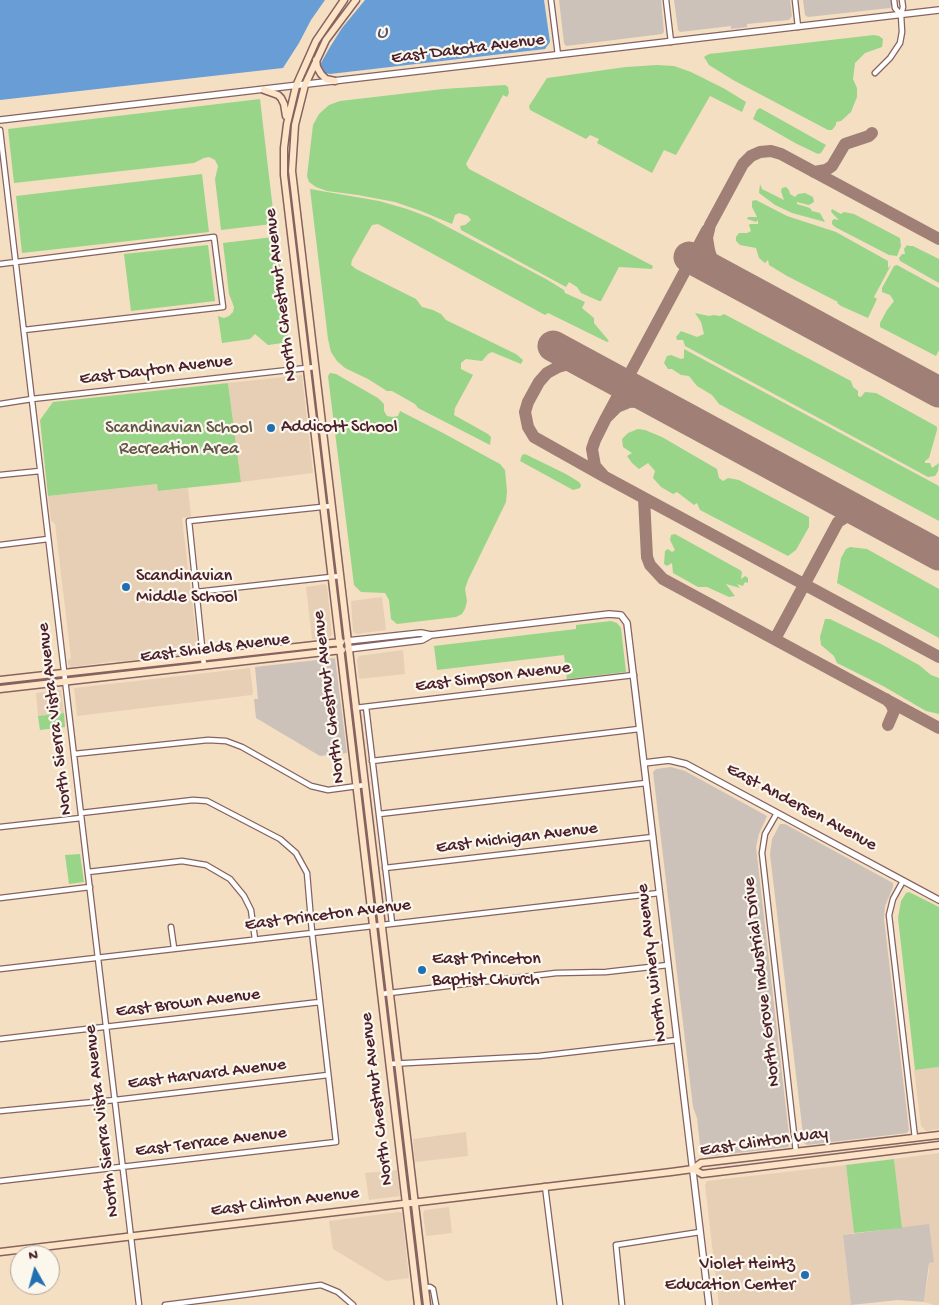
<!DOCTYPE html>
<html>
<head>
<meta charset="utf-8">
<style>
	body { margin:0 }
	#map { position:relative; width:939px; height:1305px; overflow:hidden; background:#f4dfc2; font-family:"Gochi Hand",sans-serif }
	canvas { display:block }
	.north { position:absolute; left:10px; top:1245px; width:50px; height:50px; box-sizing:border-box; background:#fbf7ec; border:1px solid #b4a19f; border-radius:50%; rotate:353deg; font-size:14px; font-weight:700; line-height:20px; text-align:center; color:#4a1f2b }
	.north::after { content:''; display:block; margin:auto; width:18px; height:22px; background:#1f6fb2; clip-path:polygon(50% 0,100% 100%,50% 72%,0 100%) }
</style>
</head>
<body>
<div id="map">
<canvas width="939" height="1305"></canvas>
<div class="north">N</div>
</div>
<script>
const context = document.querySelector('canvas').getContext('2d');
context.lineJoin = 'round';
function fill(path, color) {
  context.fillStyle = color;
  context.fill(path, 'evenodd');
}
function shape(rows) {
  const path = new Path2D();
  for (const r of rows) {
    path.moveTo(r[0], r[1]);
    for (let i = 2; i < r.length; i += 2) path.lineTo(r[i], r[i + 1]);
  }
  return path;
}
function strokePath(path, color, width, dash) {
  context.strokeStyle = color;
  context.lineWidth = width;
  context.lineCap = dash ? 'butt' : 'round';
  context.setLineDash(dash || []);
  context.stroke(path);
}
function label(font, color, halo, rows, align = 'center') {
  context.font = font + ' "Gochi Hand",sans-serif';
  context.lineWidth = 4.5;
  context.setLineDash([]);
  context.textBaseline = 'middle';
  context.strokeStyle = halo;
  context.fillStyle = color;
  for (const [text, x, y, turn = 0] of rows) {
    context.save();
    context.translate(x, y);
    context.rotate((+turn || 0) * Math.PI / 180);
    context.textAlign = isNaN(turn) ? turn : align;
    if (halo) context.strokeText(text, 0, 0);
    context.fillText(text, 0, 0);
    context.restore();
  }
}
fill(shape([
	[302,375,313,473,241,482,228,383],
	[157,484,159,491,188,488,191,516,182,518,198,651,195,653,117,662,116,661,71,667,68,665,68,660,71,658,55,524,51,521,48,496],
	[325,584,327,586,332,635,329,638,312,639,306,587],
	[382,597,386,630,356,634,353,631,351,601],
	[403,650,405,674,359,679,357,659,359,656],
	[250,668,253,692,252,695,77,716,74,688],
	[61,690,64,713,38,716,36,693],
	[939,1067,939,1129,926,1131,921,1126,914,1070],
	[466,1132,468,1156,415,1162,413,1139],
	[939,1153,939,1305,934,1305,924,1302,929,1271,929,1262,934,1262,902,1228,894,1159],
	[846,1165,854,1233,843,1235,851,1305,719,1305,705,1185,707,1181],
	[397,1170,400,1196,369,1200,365,1173],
	[449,1207,452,1233,426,1236,423,1213,425,1210],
	[399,1212,402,1213,409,1278,386,1281,333,1249,329,1221]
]), '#e7cfb5');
fill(shape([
	[559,0,661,0,664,32,662,34,566,46,564,43],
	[674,0,790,0,792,16,789,20,747,24,747,27,731,29,731,26,680,32,678,30],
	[803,0,891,0,892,5,890,8,808,17,805,15],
	[335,658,347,753,320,756,256,718,254,699,258,699,255,667],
	[671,767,685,771,767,816,759,834,756,847,790,1144,788,1147,704,1157,701,1155,697,1118,693,1107,653,772,656,769],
	[780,824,785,824,893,883,893,887,885,906,884,919,909,1130,907,1133,807,1145,804,1143,770,854,772,839],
	[929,1224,934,1262,929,1263,924,1302,898,1300,851,1305,843,1235]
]), '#ccc2b9');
fill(shape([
	[874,35,879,36,883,39,882,47,865,53,855,63,853,79,857,88,857,97,851,112,841,121,836,122,836,125,832,130,828,130,733,80,709,65,704,57,709,54],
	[657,65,674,66,691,72,725,89,746,102,742,112,710,96,676,155,664,150,652,173,597,143,599,139,590,135,586,139,530,110,529,106,547,78,626,67],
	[505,85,508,87,509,93,507,97,503,95,466,164,469,169,653,266,652,269,619,267,601,301,599,301,581,293,577,287,569,282,566,287,461,230,460,226,465,225,471,220,468,216,459,213,455,215,452,224,421,211,395,202,358,195,327,191,316,187,309,182,307,176,313,125,319,114,329,105,340,101,443,89],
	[260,99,273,210,272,224,221,230,215,179,218,166,215,160,209,157,204,158,194,163,14,183,8,129],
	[760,108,826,145,821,153,818,154,797,144,753,119,757,110],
	[202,174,209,232,22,253,16,196],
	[760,184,762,189,784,200,781,191,782,188,786,187,789,190,790,194,795,197,798,194,805,193,813,197,814,202,809,205,797,202,797,204,810,208,812,211,820,213,825,222,792,213,775,205,759,193],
	[310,189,379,201,407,209,431,218,546,279,564,290,565,293,585,302,582,308,594,318,594,323,609,341,607,342,548,313,545,315,378,224,372,225,352,260,351,265,356,269,416,299,422,307,433,310,441,314,446,320,516,354,523,360,521,364,492,352,488,354,482,361,466,359,461,363,461,369,473,375,455,408,454,415,488,434,491,437,490,445,418,408,415,404,392,391,387,391,368,379,345,368,337,361,331,352,328,339],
	[756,200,787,216,836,232,888,261,888,268,891,265,874,297,877,299,868,318,841,306,837,303,838,302,787,276,769,265,768,260,765,263,759,258,756,248,740,245,736,241,736,237,739,233,747,233,751,231,749,225,750,224,758,224,758,220,756,222,747,219,748,217,757,217,752,207,752,201],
	[832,209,841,214,844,212,854,214,900,238,901,246,897,256,889,255,835,227,832,224,832,221,834,219,839,220,832,213,831,211],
	[273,237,278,251,289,342,268,345,255,334,250,339,222,343,218,316,224,318,229,316,233,312,234,307,229,294,223,243],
	[208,245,215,301,131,311,124,254],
	[907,245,909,246,913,246,939,259,939,283,900,261,899,258,902,254,905,254,904,249],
	[897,265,939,288,939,350,936,356,880,327,880,323,887,310,894,301,890,295,882,292,882,288,894,266],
	[695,313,709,316,714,315,720,316,724,314,851,381,853,387,858,391,858,396,861,397,865,392,876,393,934,425,937,427,937,430,929,458,925,461,925,463,930,463,932,468,939,463,938,471,935,476,928,477,685,346,683,340,677,340,676,337,681,331,697,337,704,334,701,322],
	[684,349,939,486,939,521,719,404,712,395,697,386,689,376,681,375,672,369,668,369,664,363,667,356,671,355,681,359,684,358],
	[330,373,336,374,378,398,384,404,384,411,387,416,392,417,398,416,400,411,443,433,500,464,505,470,507,491,506,502,468,580,465,589,467,601,465,609,462,614,456,617,397,624,391,619,389,600,385,593,361,592,354,585,328,376],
	[228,383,241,482,158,491,157,484,48,496,40,420,53,402],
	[638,429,645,430,662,437,717,469,719,478,723,481,728,478,739,480,809,517,809,527,796,550,788,556,700,510,697,503,694,505,677,492,673,494,661,487,653,478,655,471,648,463,639,469,632,463,627,456,632,453,623,447,622,439,628,433],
	[525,454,566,474,579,482,581,485,580,488,573,490,520,461,522,455],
	[675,534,740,570,742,572,741,579,745,576,748,578,748,583,745,582,743,586,737,584,740,588,726,584,735,596,729,597,707,587,698,587,673,573,672,563,667,566,664,564,665,551,668,549,672,552,675,550,670,540,671,535],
	[850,547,867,549,939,589,939,638,837,583,841,558,846,549],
	[825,619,830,619,881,644,919,665,931,675,939,678,939,714,926,711,883,686,837,663,834,656,821,645,820,637],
	[611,621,617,623,621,628,626,672,567,679,564,655,437,670,434,646,576,629,576,625],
	[64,713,65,727,40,730,38,716],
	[80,854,84,882,69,884,65,855],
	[909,892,939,907,939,1067,915,1070,898,918,901,901,906,893],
	[894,1159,902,1228,854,1233,846,1165]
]), '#98d589');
fill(shape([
	[0,0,325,0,311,20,299,43,283,68,0,100],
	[365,0,544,0,550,42,545,49,330,74,324,73,321,68,321,63,330,47,342,28]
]), '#689ed5');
strokePath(shape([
	[814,172,826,170,832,166,845,144,869,136,872,133],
	[720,274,713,263,709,250,707,238,710,225,743,164,751,156,760,152,771,151,781,154,939,239],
	[583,362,575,362,558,367,547,373,539,382,528,402,525,412,528,427,534,437,607,478,939,657],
	[606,418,707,230],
	[603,475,595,466,592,449,595,440,606,418,617,407,629,402,645,401,661,404],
	[644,498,647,557,650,565,663,579,939,728],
	[775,639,838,522,849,515,866,515],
	[886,699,891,704,894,711,888,725]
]), '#9f7f76', 12);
strokePath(shape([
	[689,257,939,392],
	[553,346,939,555]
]), '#9f7f76', 31);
const minor = shape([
	[551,0,558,55],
	[666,0,671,42],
	[795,0,798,27],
	[894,0,895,8,901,15],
	[875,73,890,58,900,43,902,32,901,15,903,7,902,0],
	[0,130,139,1305],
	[0,264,214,237,223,307,24,330],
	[0,404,32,399,315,367],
	[0,475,40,471],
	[0,545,48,539],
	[196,592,340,576],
	[204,666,189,521,331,506],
	[366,707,392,923],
	[355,708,634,675],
	[74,754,208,740,226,741,242,747,311,786,328,790,365,785],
	[372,761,639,729],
	[777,813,765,834,762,853,796,1152],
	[379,814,646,783],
	[0,827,81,818],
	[385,868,653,837],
	[88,872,182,861,206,865,230,879,244,896,251,910,255,939],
	[903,881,893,899,889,915,915,1138],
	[0,898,90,887],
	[171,927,174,948],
	[0,969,659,893],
	[381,994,556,973,606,972,668,965],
	[0,1039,320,1002],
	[389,1064,539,1056,677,1040],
	[0,1111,115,1100,328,1075],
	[0,1181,336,1142,312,932,307,873,296,853,280,839,207,801,193,800,81,813],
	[545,1186,560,1305],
	[425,1288,430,1287,433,1289,436,1305],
	[165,1305,321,1285,338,1292,353,1305],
	[622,1305,616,1245,700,1232]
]);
const tertiary = shape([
	[0,120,939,10],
	[347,641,421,633,431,635,609,614,621,615,627,623,709,1305],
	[348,649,422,640,431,635],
	[644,763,669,760,686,764,939,900]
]);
const secondary = shape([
	[344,0,316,41,296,86,287,124,284,148,284,175,418,1305],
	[356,0,326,40,305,85,295,125,292,171,427,1305],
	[316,60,317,67,321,74,326,79,335,81],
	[264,90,278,95,281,98,284,104,286,116],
	[0,680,341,642],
	[0,689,342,650],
	[693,1169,702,1174,939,1145],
	[0,1252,671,1172,693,1169,701,1163,939,1135]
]);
strokePath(minor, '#866260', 7);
strokePath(tertiary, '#866260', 8);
strokePath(secondary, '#866260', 9);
strokePath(minor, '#fff', 4.5);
strokePath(tertiary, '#fff', 5.5);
strokePath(secondary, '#fee4c6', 6);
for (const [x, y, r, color] of [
	[271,428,5,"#1f6fb2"],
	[126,587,5,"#1f6fb2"],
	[422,970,5,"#1f6fb2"],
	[805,1275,5,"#1f6fb2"]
]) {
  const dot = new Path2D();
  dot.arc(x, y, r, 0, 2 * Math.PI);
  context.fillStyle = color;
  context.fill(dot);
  strokePath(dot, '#fbf7ec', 2);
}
label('18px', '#4a1f2b', '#fbf7ec', [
	["East Dakota Avenue",468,50,-7],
	["North Chestnut Avenue",282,295,-97],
	["East Dayton Avenue",156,371,-7],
	["East Shields Avenue",215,649,-7],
	["East Simpson Avenue",493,678,-7],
	["North Chestnut Avenue",330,697,-97],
	["North Sierra Vista Avenue",56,719,-97],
	["East Andersen Avenue",801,808,28],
	["East Michigan Avenue",517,839,-7],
	["East Princeton Avenue",328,916,-7],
	["North Winery Avenue",653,963,-97],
	["North Grove Industrial Drive",763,982,-97],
	["East Brown Avenue",188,1004,-7],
	["East Harvard Avenue",207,1075,-7],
	["North Chestnut Avenue",378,1099,-97],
	["North Sierra Vista Avenue",103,1121,-97],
	["East Terrace Avenue",211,1143,-7],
	["East Clinton Way",764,1143,-8],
	["East Clinton Avenue",285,1203,-7]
]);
label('18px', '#4a1f2b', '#fbf7ec', [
	["Addicott School",281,428],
	["Scandinavian",136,577],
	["Middle School",136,598],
	["East Princeton",432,960],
	["Baptist Church",432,981],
	["Violet Heintz",795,1265,"right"],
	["Education Center",795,1286,"right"]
], 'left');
label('18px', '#615647', '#fbf7ec', [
	["Scandinavian School",179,429],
	["Recreation Area",179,450]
]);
label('italic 19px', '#56526f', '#fbf7ec', [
	["U",382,34]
]);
</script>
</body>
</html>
